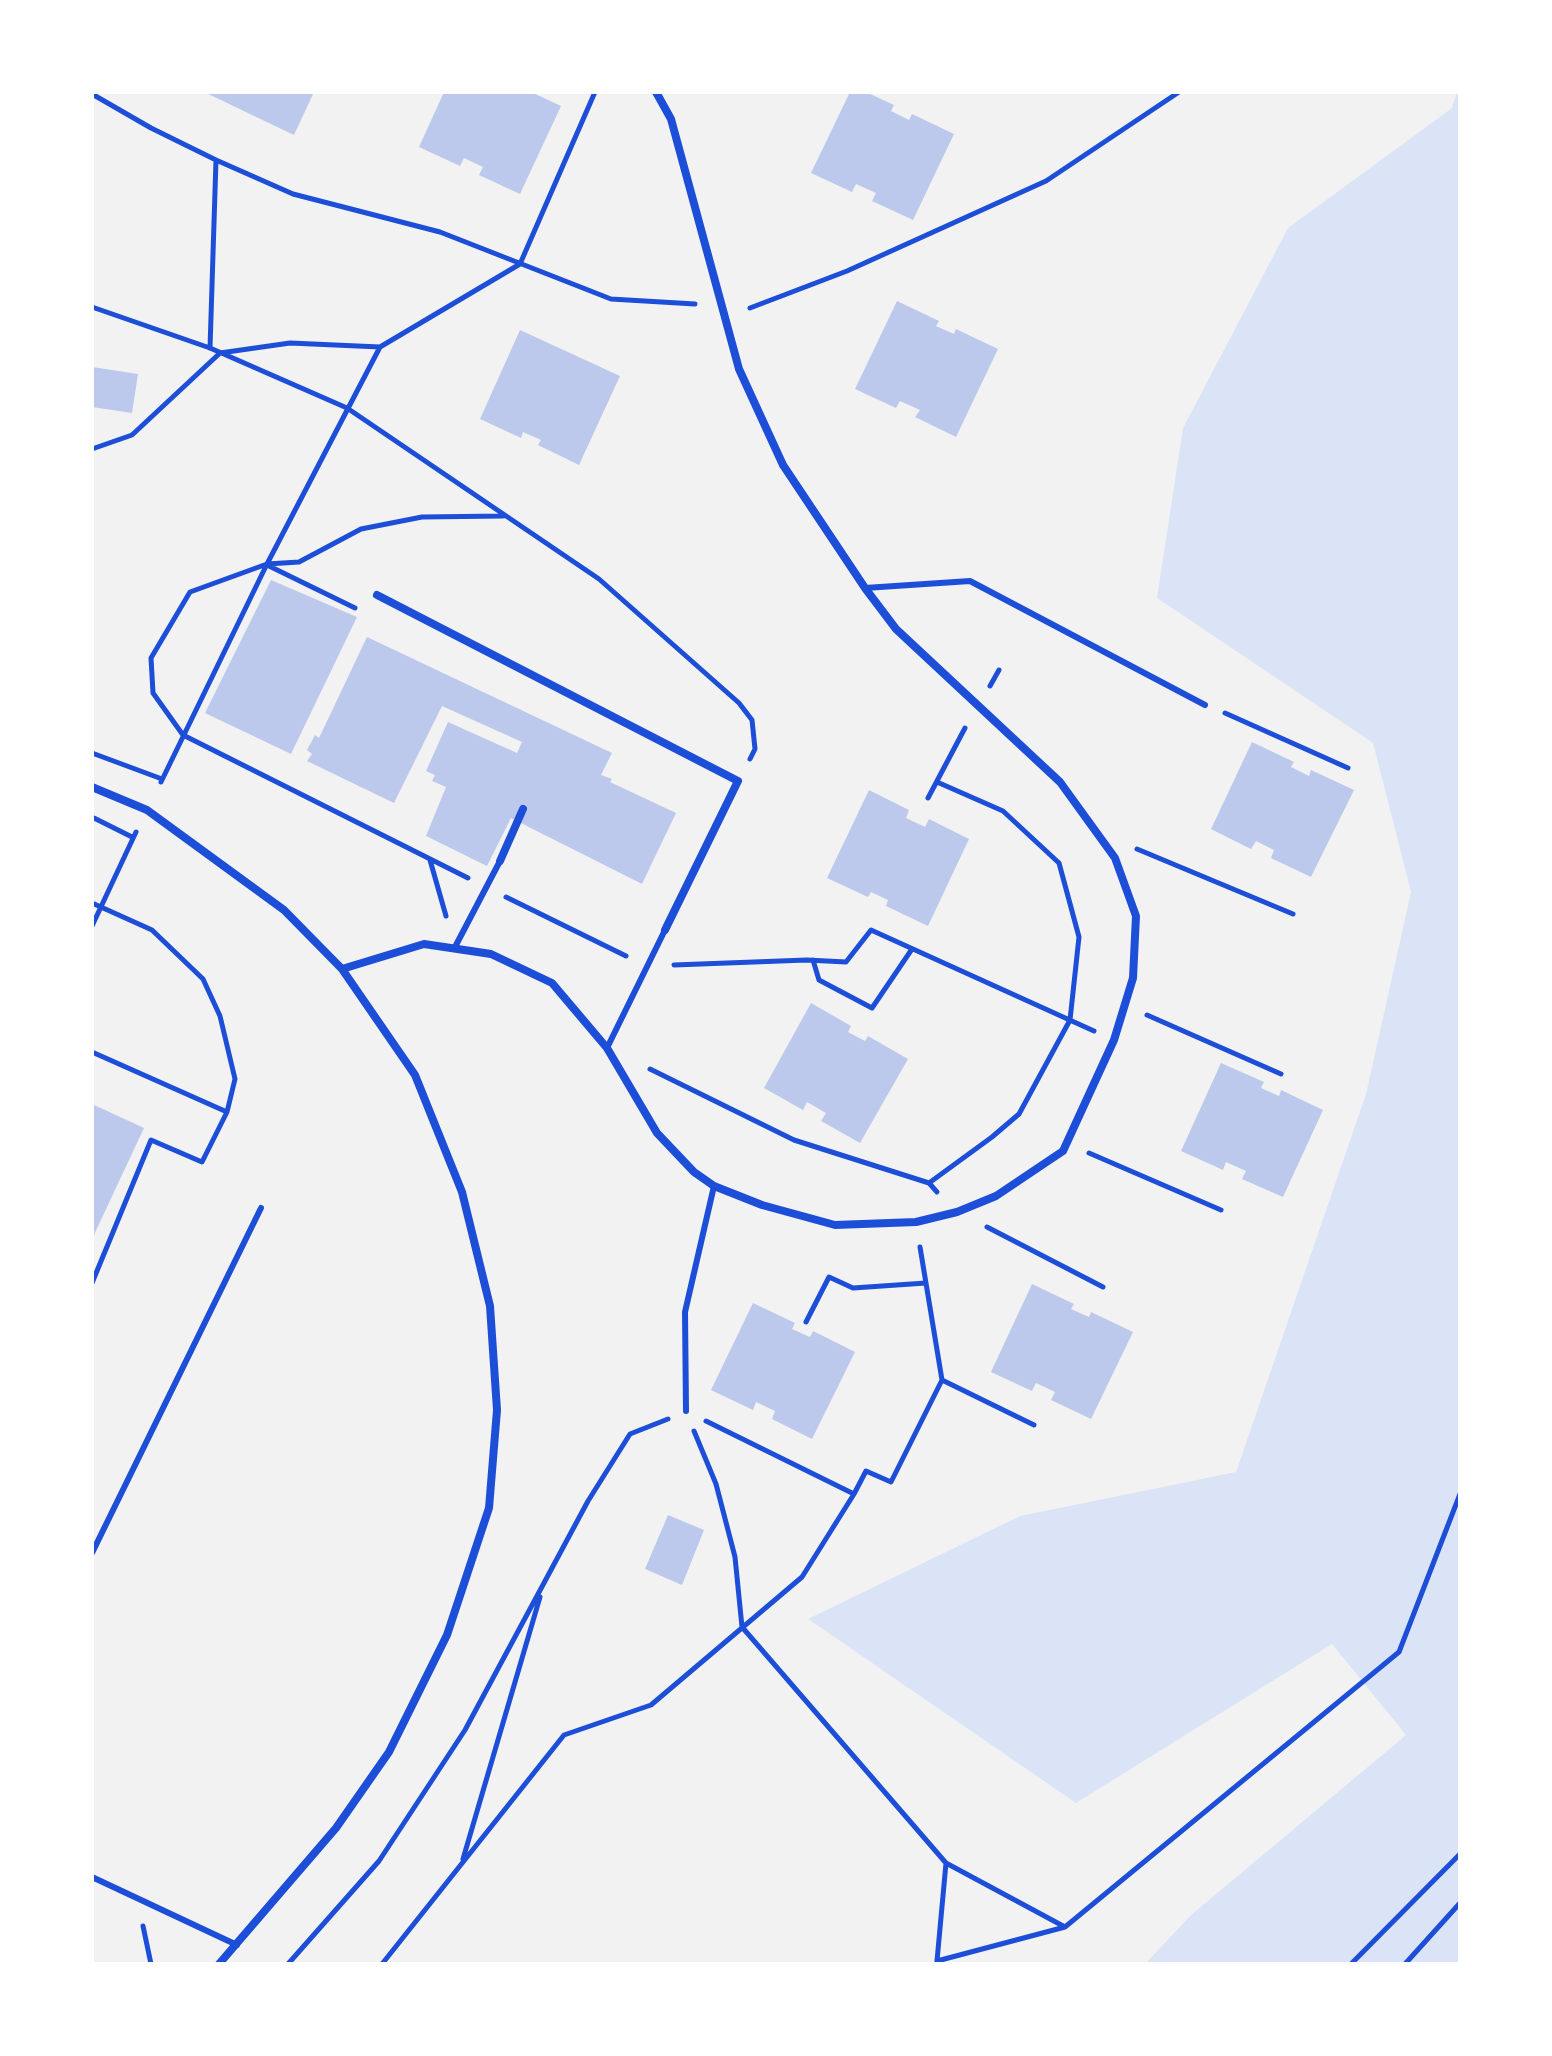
<!DOCTYPE html>
<html>
<head>
<meta charset="utf-8">
<style>
	body { margin:0 }
	#map { position:relative; width:1552px; height:2056px; overflow:hidden; background:#f2f2f2; font-family:Rubik,sans-serif }
	canvas { display:block }
	.frame { position:absolute; inset:0; border:94px solid #fff; pointer-events:none }
</style>
</head>
<body>
<div id="map">
<canvas width="1552" height="2056"></canvas>
<div class="frame"></div>
</div>
<script>
const context = document.querySelector('canvas').getContext('2d');
context.lineJoin = 'round';
function fill(path, color) {
  context.fillStyle = color;
  context.fill(path, 'evenodd');
}
function shape(rows) {
  const path = new Path2D();
  for (const r of rows) {
    path.moveTo(r[0], r[1]);
    for (let i = 2; i < r.length; i += 2) path.lineTo(r[i], r[i + 1]);
  }
  return path;
}
function strokePath(path, color, width, dash) {
  context.strokeStyle = color;
  context.lineWidth = width;
  context.lineCap = dash ? 'butt' : 'round';
  context.setLineDash(dash || []);
  context.stroke(path);
}
fill(shape([
	[1457,92,1460,92,1460,1964,1145,1964,1191,1915,1406,1735,1332,1644,1076,1803,808,1619,1020,1516,1236,1472,1366,1094,1411,892,1373,743,1157,598,1183,428,1288,228,1452,108]
]), '#dbe4f7');
fill(shape([
	[204,92,314,92,294,135],
	[444,92,531,92,561,106,520,194,479,175,483,167,464,158,460,166,419,147],
	[850,92,866,92,894,105,891,111,909,120,912,114,954,134,913,220,872,201,876,193,856,184,852,192,811,173],
	[897,301,939,321,936,326,954,334,956,329,998,349,956,437,915,417,920,410,900,401,896,408,855,389],
	[520,330,620,376,579,465,538,445,541,440,523,432,521,438,480,419],
	[92,367,138,374,132,413,92,407],
	[271,580,357,617,291,754,205,713],
	[367,637,612,753,601,775,612,779,610,782,676,813,642,884,511,818,487,866,426,836,446,787,432,781,435,775,426,771,448,722,517,753,522,742,442,706,394,803,307,761,312,754,307,750,315,735,319,738],
	[1252,742,1294,762,1291,767,1309,776,1311,770,1354,790,1311,877,1271,858,1274,850,1256,841,1251,849,1211,829],
	[869,790,909,810,906,818,925,827,929,819,969,839,928,926,886,906,888,900,871,892,868,897,827,878],
	[811,1003,851,1026,848,1032,865,1041,868,1036,908,1059,860,1143,821,1121,826,1113,807,1102,803,1110,764,1088],
	[1221,1063,1264,1082,1261,1088,1279,1096,1281,1090,1323,1110,1283,1197,1242,1179,1246,1171,1226,1162,1223,1170,1181,1151],
	[92,1104,144,1128,92,1239],
	[1032,1284,1074,1304,1071,1309,1089,1317,1091,1312,1133,1332,1091,1419,1051,1400,1055,1392,1036,1383,1032,1391,991,1372],
	[753,1303,795,1323,792,1329,810,1337,813,1331,855,1352,812,1439,772,1419,775,1411,756,1402,753,1410,711,1390],
	[668,1515,704,1530,682,1585,645,1569]
]), '#bdc9ec');
strokePath(shape([
	[92,94,151,128,216,160,293,194,440,232,611,299,695,304],
	[92,307,210,348,347,408,599,579,739,703,752,720,755,749,750,759],
	[750,308,847,271,1046,181,1179,92],
	[210,348,216,160],
	[92,449,132,435,220,353,290,343,380,347],
	[267,565,355,608],
	[990,686,999,670],
	[1225,713,1348,768],
	[92,753,162,779],
	[161,782,267,564,380,347,520,264,595,92],
	[928,798,965,728],
	[94,818,132,837],
	[1137,849,1293,914],
	[430,860,446,916],
	[468,878,183,735,153,693,151,658,190,592,267,564,299,562,361,529,422,517,503,516],
	[506,897,626,956],
	[92,903,152,930,203,979,220,1016,235,1079,227,1112,92,1052],
	[92,926,136,832],
	[813,960,819,980,872,1008,912,949],
	[674,965,807,960,846,962,871,930,1094,1031],
	[1147,1015,1281,1074],
	[650,1069,794,1140,929,1183,937,1192],
	[1089,1153,1221,1210],
	[929,1183,992,1137,1019,1114,1070,1020,1079,937,1059,863,1003,811,937,782],
	[987,1227,1103,1287],
	[92,1283,151,1140,202,1162,227,1112],
	[806,1322,829,1277,853,1288,926,1283],
	[942,1380,1034,1425],
	[706,1421,854,1494,866,1471,891,1482,942,1380,920,1247],
	[694,1431,716,1484,735,1557,742,1627,946,1863,937,1961],
	[463,1859,540,1597],
	[946,1863,1065,1927],
	[143,1926,151,1964],
	[937,1961,1065,1927,1399,1652,1460,1494],
	[288,1964,379,1861,465,1730,588,1501,630,1434,668,1419],
	[382,1964,564,1735,651,1705,802,1577,854,1494],
	[1351,1964,1460,1854],
	[1405,1964,1460,1903]
]), '#1d4ed8', 5);
strokePath(shape([
	[865,588,970,581,1205,705],
	[455,947,500,861],
	[607,1048,665,930],
	[686,1411,685,1312,714,1186],
	[92,1553,261,1208],
	[92,1877,237,1945]
]), '#1d4ed8', 6);
strokePath(shape([
	[377,595,738,781,665,930],
	[92,787,147,810,284,910,342,969,415,1075,462,1192,490,1306,497,1410,489,1508,447,1635,389,1752,336,1828,219,1964],
	[500,861,523,809],
	[342,969,424,944,491,954,552,983,607,1048,657,1133,694,1172,714,1186,762,1205,835,1225,916,1222,957,1212,996,1196,1063,1151,1114,1040,1133,978,1136,916,1115,858,1060,782,896,629,865,588,783,465,739,369,671,119,656,92]
]), '#1d4ed8', 8);
</script>
</body>
</html>
